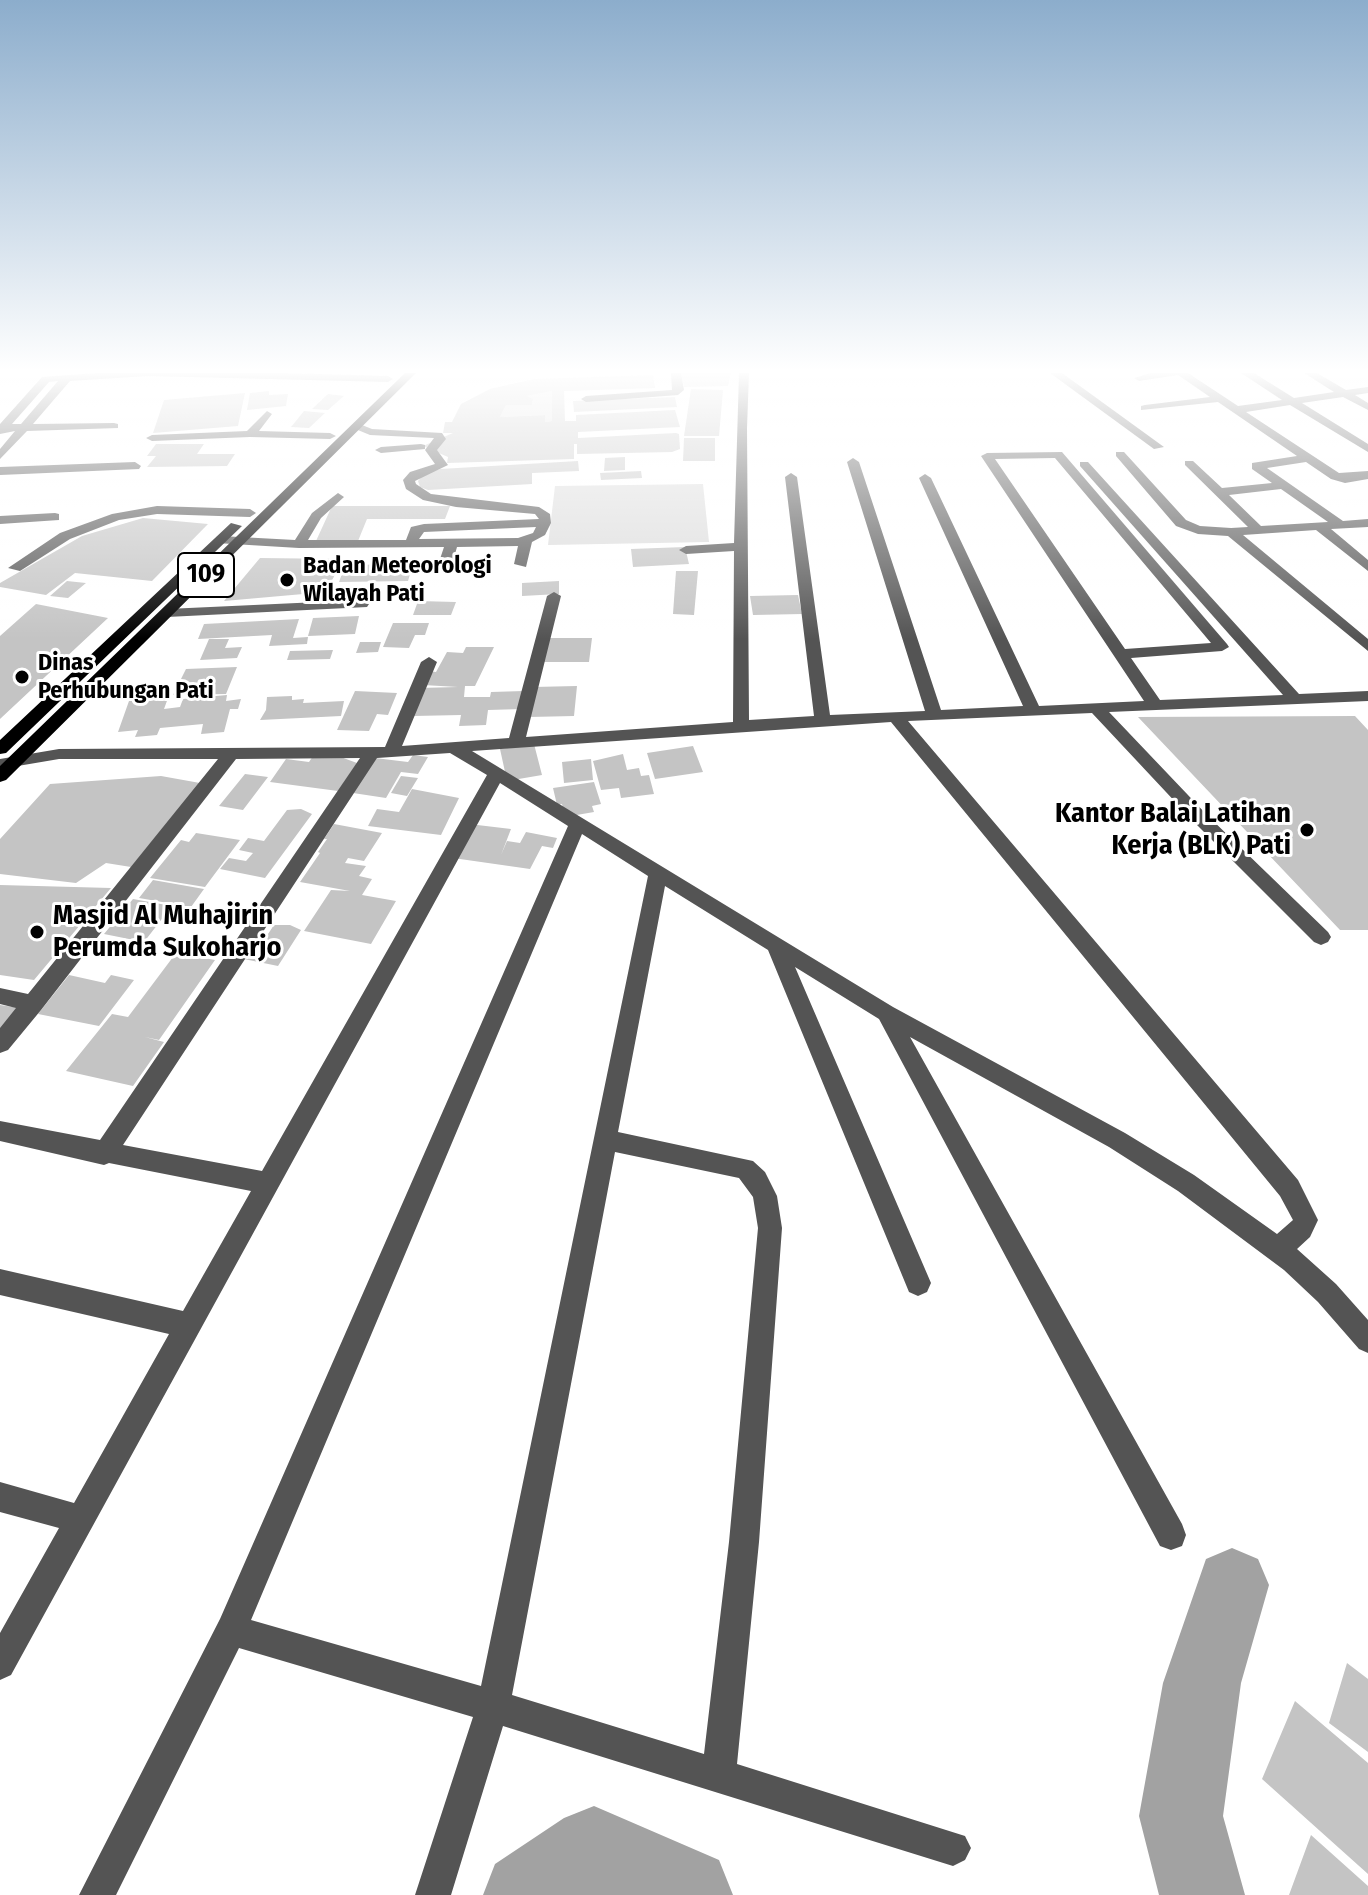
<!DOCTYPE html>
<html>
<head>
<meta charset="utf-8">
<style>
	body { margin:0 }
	canvas { display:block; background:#fff }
</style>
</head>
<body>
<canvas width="1368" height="1895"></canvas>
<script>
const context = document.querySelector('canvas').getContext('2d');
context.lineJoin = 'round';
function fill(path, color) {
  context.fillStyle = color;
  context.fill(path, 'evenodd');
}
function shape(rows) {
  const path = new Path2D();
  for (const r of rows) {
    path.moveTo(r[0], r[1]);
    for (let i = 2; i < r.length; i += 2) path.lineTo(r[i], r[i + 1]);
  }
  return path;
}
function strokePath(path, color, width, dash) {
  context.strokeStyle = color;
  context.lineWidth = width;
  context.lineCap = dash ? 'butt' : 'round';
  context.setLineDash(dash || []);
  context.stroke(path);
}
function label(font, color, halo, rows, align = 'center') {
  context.font = font + ' "Fira Sans Condensed",sans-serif';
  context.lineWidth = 6;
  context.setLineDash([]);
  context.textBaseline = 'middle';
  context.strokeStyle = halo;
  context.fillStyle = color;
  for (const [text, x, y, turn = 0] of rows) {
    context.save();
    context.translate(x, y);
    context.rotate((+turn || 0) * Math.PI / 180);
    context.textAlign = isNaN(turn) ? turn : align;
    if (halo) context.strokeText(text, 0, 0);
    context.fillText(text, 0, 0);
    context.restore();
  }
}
fill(shape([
	[552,391,552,421,545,422,544,415,500,417,506,405,532,405,533,400,527,396],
	[703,484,709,542,548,545,555,486]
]), '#dbdbdb');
fill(shape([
	[1232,1548,1258,1559,1269,1585,1241,1683,1223,1816,1245,1895,1159,1895,1139,1816,1163,1683,1206,1559,1232,1548],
	[594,1806,719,1860,733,1895,483,1895,495,1864,564,1818,594,1806]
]), '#a2a2a2');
fill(shape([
	[681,373,731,373,728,386,684,387],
	[653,375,655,388,564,391,565,421,576,421,576,415,675,410,680,427,578,432,578,438,676,433,679,434,680,449,672,452,577,454,577,444,574,444,574,459,447,463,448,457,423,446,453,433,443,433,445,422,452,422,461,404,490,389,534,379],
	[552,391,552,421,545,422,545,415,500,417,506,405,532,405,533,399,527,396],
	[691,389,723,390,719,436,684,436],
	[269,391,269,395,288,394,286,406,247,410,250,393],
	[245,393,238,426,153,433,164,400],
	[328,394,344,396,328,410,312,409],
	[675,397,677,407,574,412,573,401],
	[304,411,325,413,309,428,291,427],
	[684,438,715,438,715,461,683,461],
	[156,444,204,444,197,454,235,454,227,466,147,467,156,456,147,456],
	[625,457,625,470,604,471,605,458],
	[578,461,579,471,532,473,532,484,428,490,420,487,418,481,423,475,440,469],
	[641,471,642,478,601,480,600,473],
	[332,506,450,506,445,519,367,519,358,541,316,541],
	[143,518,208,524,152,581,75,573,46,595,0,587,0,583,82,536],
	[685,547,689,564,633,567,631,549],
	[260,558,343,559,326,592,224,601],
	[413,564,408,581,339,582,345,565],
	[676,571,698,571,694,615,673,614],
	[67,581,86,583,68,598,50,596],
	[559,581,559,594,522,596,522,583],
	[798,595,802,614,753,615,750,596],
	[418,601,456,602,451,615,413,615],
	[36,604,108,618,0,719,0,636],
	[359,616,355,634,308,636,313,618],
	[299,619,293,638,308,637,307,644,269,646,272,635,198,639,204,624],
	[393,623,429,623,425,635,415,635,409,648,383,647],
	[548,638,592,638,589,662,544,662],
	[209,639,229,639,225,648,242,647,237,658,200,660],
	[360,642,381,642,378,652,356,653],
	[466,647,494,647,475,686,465,686,464,697,490,697,491,692,524,691,522,709,488,710,486,725,459,726,461,715,413,716,419,688,458,687,423,685,429,671,436,672,447,652,463,653],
	[333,650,330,659,287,660,290,651],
	[237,667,226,694,173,695,186,669],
	[577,686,574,716,529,717,533,687],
	[355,691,397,693,388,715,377,714,369,731,337,730],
	[227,695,226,701,241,699,238,709,230,709,224,732,201,734,203,724,160,728,157,735,135,737,138,730,118,732,129,701,168,698,164,709,180,707,183,699],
	[292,696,292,700,304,699,303,703,344,701,341,716,260,720,266,710,267,697],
	[1355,716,1368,730,1368,930,1340,930,1138,717],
	[534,744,542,775,507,781,500,749],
	[693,746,703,772,655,779,647,753],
	[623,754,627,770,639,768,641,776,649,775,654,794,621,798,619,788,601,790,593,761],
	[413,755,428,757,418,774,401,772,386,798,353,793,375,758,408,762],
	[313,756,338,756,357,763,338,791,270,782,286,759,309,762],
	[591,759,593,780,564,783,562,762],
	[245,774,268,777,243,810,219,806],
	[161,776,200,783,131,867,106,863,76,883,0,874,0,839,50,784],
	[401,776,418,778,407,796,391,793],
	[594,782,601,804,592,806,594,812,565,817,562,804,557,805,553,788],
	[412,789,459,798,441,835,368,826,377,809,399,812],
	[301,809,312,814,265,878,220,869,229,858,246,861,253,853,239,850,248,838,264,841,287,810],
	[334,824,382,833,364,861,348,858,345,863,366,866,359,876,372,879,362,895,396,901,371,944,304,931,331,890,350,891,300,882,320,853,318,852,327,839,324,839],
	[469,824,511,829,501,855,507,841,520,843,526,832,557,838,553,848,542,846,530,869,453,858],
	[196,833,240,840,205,887,150,878,181,840,189,842],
	[153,880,204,889,191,907,139,898],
	[0,885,111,888,34,980,0,975],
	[133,899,172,906,144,942,104,934],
	[274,925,290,925,301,930,278,966,239,958,251,941,262,943],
	[176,953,215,960,159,1040,145,1037,164,1042,133,1086,66,1071,112,1014,128,1017],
	[69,975,105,983,111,975,134,980,99,1026,38,1014],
	[0,1005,20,1008,0,1032],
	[1347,1663,1368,1679,1368,1752,1329,1723],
	[1295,1701,1368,1763,1368,1874,1262,1779],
	[1311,1835,1368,1886,1368,1895,1289,1895]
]), '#c4c4c4');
fill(shape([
	[98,373,282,373,388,376,393,379,388,382,148,376,70,381,33,424,114,423,118,424,118,428,27,431,0,459,0,449,15,431,0,434,0,424,42,377,98,373],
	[58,381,21,424,12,424,49,382,58,381],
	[671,373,681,373,684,390,678,395,586,402,581,399,586,396,672,390,671,373],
	[739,373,749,373,747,428,749,720,814,716,785,477,791,473,797,477,830,715,925,711,847,462,853,458,859,462,941,710,1023,706,919,478,925,474,931,478,1039,706,1144,701,981,456,987,453,1062,452,1227,644,1229,647,1222,651,1131,658,1160,700,1283,695,1080,466,1080,462,1088,462,1299,694,1368,691,1368,701,1109,712,1207,815,1328,932,1331,937,1328,942,1321,945,1314,942,1195,823,1092,713,908,721,1298,1180,1318,1220,1310,1237,1297,1249,1336,1284,1368,1320,1368,1353,1359,1349,1318,1302,1284,1270,1178,1191,1109,1147,910,1037,1182,1524,1186,1535,1182,1546,1171,1550,1160,1546,879,1019,795,967,931,1283,927,1292,918,1296,909,1292,768,950,665,886,618,1132,753,1161,765,1172,777,1196,782,1228,759,1542,737,1764,965,1836,971,1848,965,1860,953,1866,503,1726,451,1895,415,1895,473,1717,239,1648,116,1895,79,1895,220,1619,568,826,500,783,11,1675,0,1680,0,1633,59,1528,0,1512,0,1482,74,1503,169,1334,0,1295,0,1269,183,1311,251,1191,109,1163,104,1165,0,1141,0,1121,100,1140,360,758,236,759,41,1010,8,1050,0,1053,0,1028,16,1008,0,1004,0,988,28,994,218,759,59,759,0,769,0,759,59,749,385,747,421,662,429,657,437,662,402,746,509,738,547,596,554,592,561,596,526,737,733,722,734,551,686,554,679,550,686,546,734,543,739,373],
	[1055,458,1211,643,1125,649,995,459,1055,458],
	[891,722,1280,1196,1293,1220,1277,1234,1194,1175,1125,1133,893,1007,472,751,891,722],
	[450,753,487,775,262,1171,123,1145,377,758,450,753],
	[582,834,648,876,481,1686,251,1620,582,834],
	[615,1152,739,1178,753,1197,758,1228,729,1542,704,1754,512,1695,615,1152],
	[1050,373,1062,373,1164,447,1154,449,1050,373],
	[1151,373,1188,373,1238,406,1282,400,1241,373,1254,373,1294,398,1334,392,1304,373,1317,373,1346,390,1368,387,1368,393,1355,395,1368,403,1368,410,1343,397,1302,403,1368,444,1368,452,1290,405,1246,412,1339,473,1368,471,1368,479,1345,483,1331,479,1306,462,1267,468,1343,521,1368,519,1368,527,1331,529,1368,560,1368,571,1316,530,1243,535,1368,639,1368,651,1228,536,1198,534,1176,526,1116,456,1116,452,1124,452,1186,520,1200,526,1231,528,1248,527,1185,465,1185,461,1193,461,1222,488,1272,483,1252,469,1252,463,1297,456,1218,402,1141,410,1141,406,1145,405,1210,397,1178,375,1139,381,1134,378,1151,373],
	[1281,489,1328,522,1261,526,1229,495,1281,489],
	[267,411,272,414,259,431,330,433,336,436,330,439,250,437,152,441,146,438,152,435,247,431,267,411],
	[357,423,372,429,442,433,446,439,437,450,448,465,415,481,416,484,431,494,539,507,550,514,551,523,545,535,532,542,526,567,514,564,518,546,457,547,451,568,444,572,437,568,444,547,299,548,216,543,216,537,221,536,295,540,312,513,338,493,344,497,321,518,308,540,406,540,411,527,424,524,539,519,535,514,456,507,423,500,406,489,403,480,410,472,435,464,425,450,434,438,370,435,353,428,353,424,357,423],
	[536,527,533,533,518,538,419,539,424,532,536,527],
	[421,444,425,445,425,449,381,453,375,450,381,447,421,444],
	[135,462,141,466,139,469,0,475,0,467,135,462],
	[157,506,250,509,256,513,250,517,157,514,119,520,70,539,20,571,8,568,60,533,112,514,157,506],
	[55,513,59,514,59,520,0,524,0,516,55,513],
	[362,600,369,604,367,607,167,617,160,613,167,609,362,600]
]), '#545454');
fill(shape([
	[405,373,416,373,6,780,0,782,0,766,405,373],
	[231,523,242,526,6,753,0,754,0,740,231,523]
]), '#000');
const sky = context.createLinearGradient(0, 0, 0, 639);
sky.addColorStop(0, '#8cadcc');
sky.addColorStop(0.58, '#fff');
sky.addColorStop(1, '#ffffff00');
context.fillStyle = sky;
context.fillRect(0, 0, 1368, 639);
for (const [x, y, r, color] of [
	[287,580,8,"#000"],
	[22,677,8,"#000"],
	[1307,830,8,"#000"],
	[37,932,8,"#000"]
]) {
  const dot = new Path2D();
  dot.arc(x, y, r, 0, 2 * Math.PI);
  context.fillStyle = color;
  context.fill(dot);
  strokePath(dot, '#fff', 3);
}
label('bold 24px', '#000', '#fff', [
	["Badan Meteorologi",303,566],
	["Wilayah Pati",303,594],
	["Dinas",38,663],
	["Perhubungan Pati",38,691]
], 'left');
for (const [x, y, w] of [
	[206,575,56]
]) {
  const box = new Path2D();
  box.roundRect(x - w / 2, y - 22, w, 44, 6);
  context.fillStyle = '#fff';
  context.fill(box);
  strokePath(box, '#000', 2);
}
label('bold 26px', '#000', null, [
	["109",206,575]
]);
label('bold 28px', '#000', '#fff', [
	["Kantor Balai Latihan",1291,814],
	["Kerja (BLK) Pati",1291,846],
	["Masjid Al Muhajirin",53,916,"left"],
	["Perumda Sukoharjo",53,948,"left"]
], 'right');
</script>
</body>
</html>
